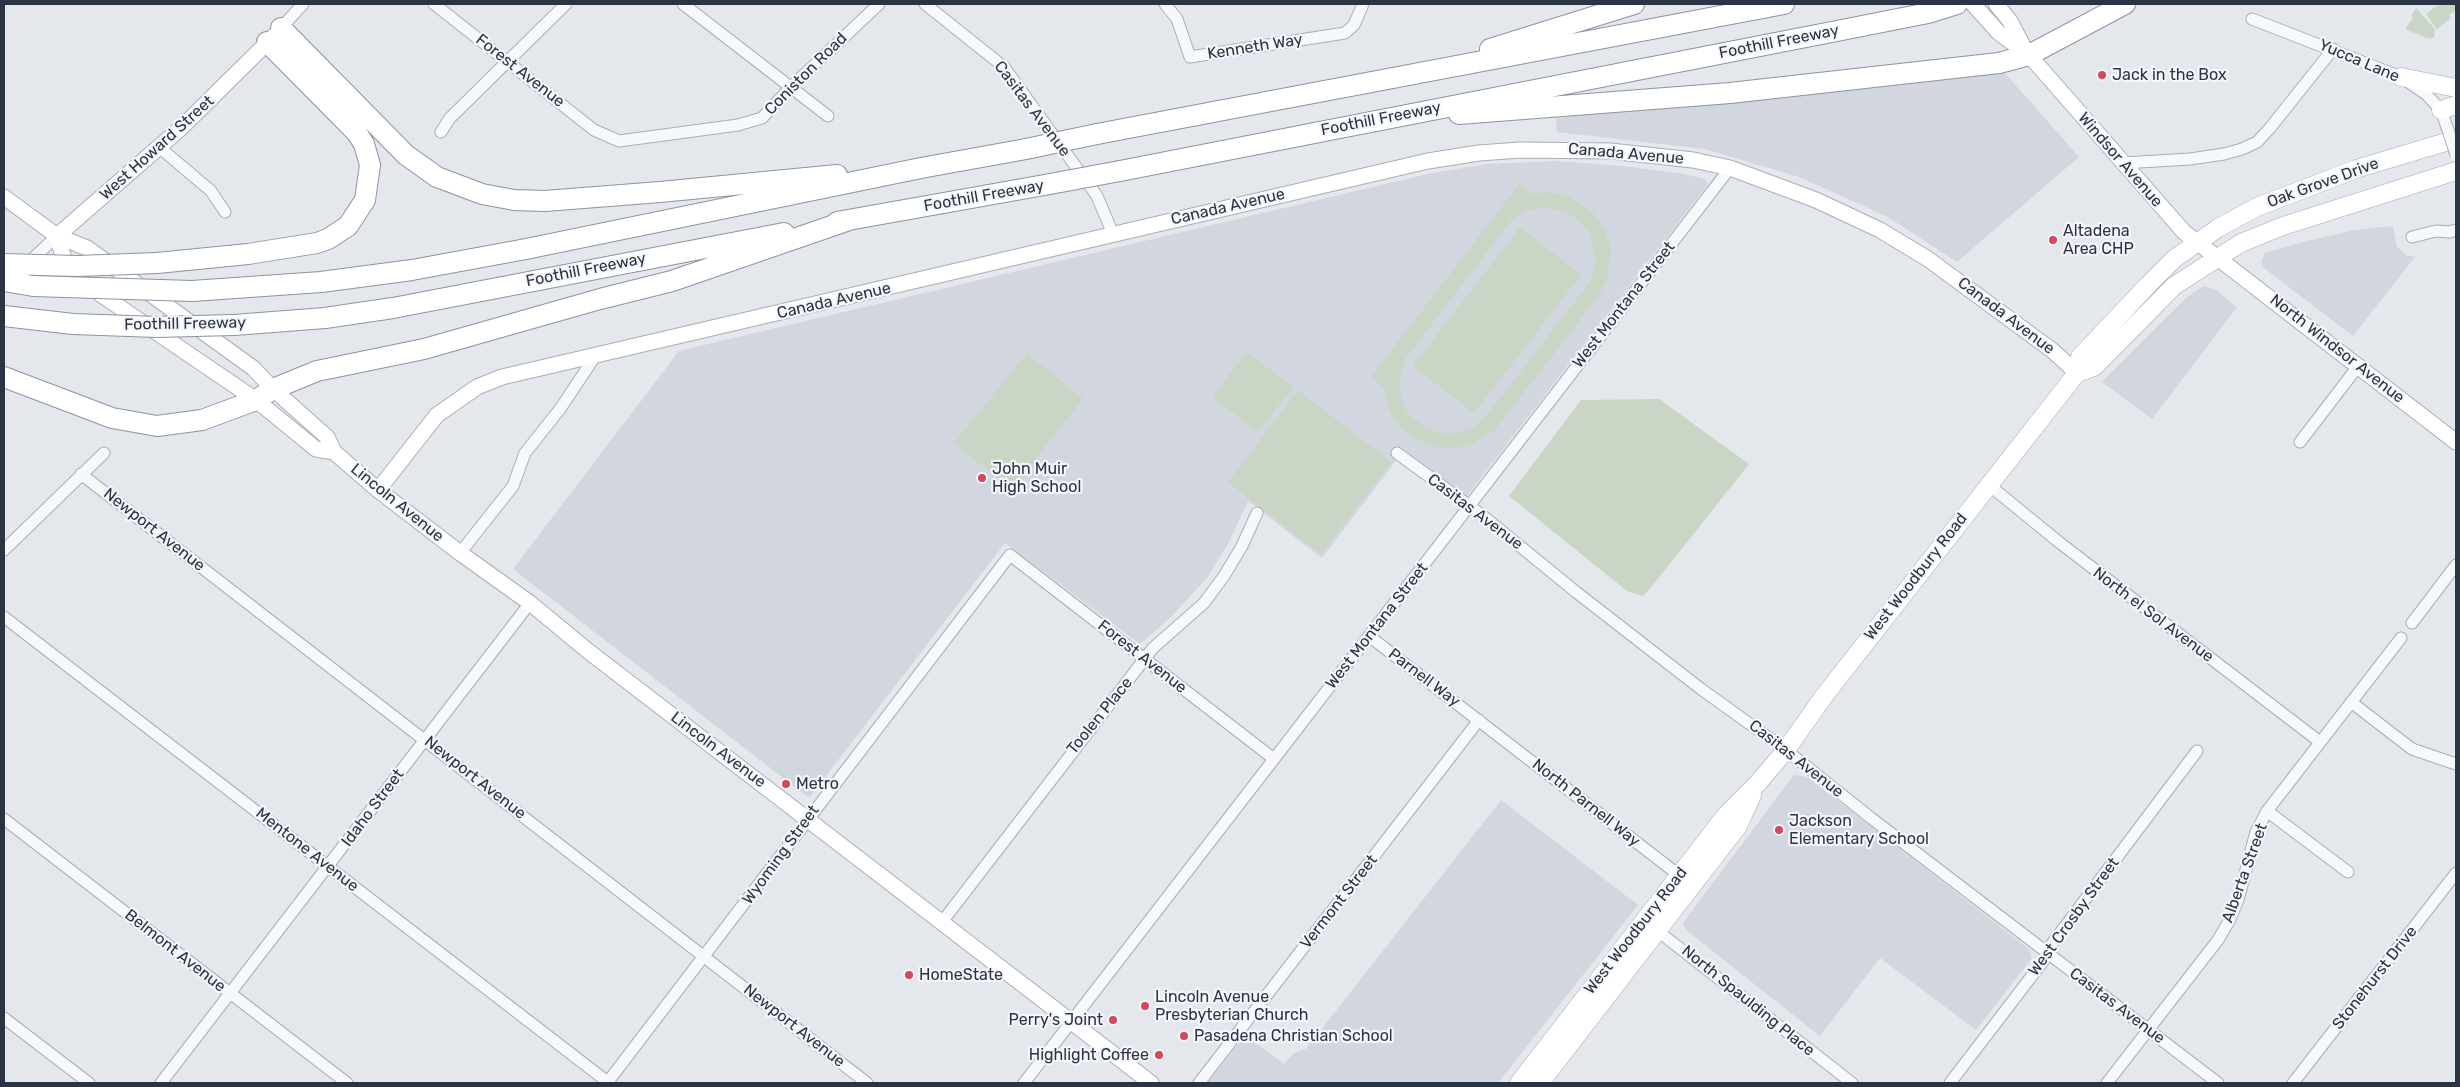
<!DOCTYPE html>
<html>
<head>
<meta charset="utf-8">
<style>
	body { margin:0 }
	#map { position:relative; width:2460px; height:1087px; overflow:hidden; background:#e4e7ec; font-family:Rubik,sans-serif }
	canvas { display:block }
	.frame { position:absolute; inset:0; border:5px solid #2b3445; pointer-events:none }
</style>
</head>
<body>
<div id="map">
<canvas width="2460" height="1087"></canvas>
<div class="frame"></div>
</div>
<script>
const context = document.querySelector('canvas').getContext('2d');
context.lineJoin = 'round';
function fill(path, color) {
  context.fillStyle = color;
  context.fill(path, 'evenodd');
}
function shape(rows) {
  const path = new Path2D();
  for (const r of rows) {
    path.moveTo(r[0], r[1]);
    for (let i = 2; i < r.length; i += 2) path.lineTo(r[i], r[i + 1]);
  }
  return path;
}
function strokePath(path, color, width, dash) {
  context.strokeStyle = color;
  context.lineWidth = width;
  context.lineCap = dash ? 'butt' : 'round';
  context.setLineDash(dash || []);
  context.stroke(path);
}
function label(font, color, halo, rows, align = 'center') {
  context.font = font + ' Rubik,sans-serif';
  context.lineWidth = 4.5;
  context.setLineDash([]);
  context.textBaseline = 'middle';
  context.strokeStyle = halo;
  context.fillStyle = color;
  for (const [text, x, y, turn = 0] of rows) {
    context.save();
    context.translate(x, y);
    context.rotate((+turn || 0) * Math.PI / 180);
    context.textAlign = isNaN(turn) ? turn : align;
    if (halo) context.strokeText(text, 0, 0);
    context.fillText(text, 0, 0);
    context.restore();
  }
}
fill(shape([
	[2004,72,2079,157,1957,262,1888,217,1799,177,1705,149,1557,132,1556,118],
	[1555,161,1623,166,1678,173,1705,179,1708,184,1466,497,1404,450,1322,558,1248,501,1229,542,1207,578,1170,618,1140,644,1005,543,809,798,513,569,679,351,1432,173,1487,164],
	[2393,226,2397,247,2406,255,2415,257,2353,336,2264,268,2261,261,2265,253,2307,241,2355,230],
	[2204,286,2216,290,2237,307,2152,419,2102,382,2187,297],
	[1794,775,1807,777,2029,949,2032,958,1976,1030,1880,958,1820,1036,1686,930,1683,923],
	[1501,800,1638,905,1498,1083,1208,1083,1245,1035,1284,1064,1294,1053,1306,1049]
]), '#d2d6de');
fill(shape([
	[2439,4,2456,4,2456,10,2449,15,2451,18,2437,29,2426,14],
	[2416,8,2435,29,2434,38,2427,38,2405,29,2413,18,2411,16],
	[1520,183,1532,194,1548,192,1568,196,1593,213,1605,230,1611,249,1607,280,1597,298,1494,431,1467,446,1447,449,1427,445,1401,428,1389,411,1383,387,1371,377],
	[1547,207,1570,214,1582,223,1591,236,1596,259,1590,282,1483,420,1470,429,1455,433,1439,433,1425,428,1407,412,1401,398,1399,382,1405,359,1511,221,1524,212],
	[1520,227,1581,275,1474,413,1413,366],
	[1247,352,1293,387,1258,432,1212,397],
	[1027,353,1083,399,1011,489,954,443],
	[1298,390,1391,462,1321,554,1228,482],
	[1659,399,1749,464,1653,585,1643,596,1627,591,1509,496,1581,400]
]), '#c9d6c5');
const street = shape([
	[434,4,594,130,619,141,738,125,762,118,791,87,879,4],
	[683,4,828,116],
	[925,4,1004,67,1097,196,1113,234],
	[1165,4,1177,19,1190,57,1345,33,1354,25,1363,4],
	[2252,19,2401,77,2426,94,2441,110,2448,130],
	[281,28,303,4],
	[441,132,450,118,566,4],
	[159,147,211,191,225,212],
	[2123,163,2190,159,2224,154,2242,149,2257,142,2270,128,2333,49],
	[2412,237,2436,231,2450,232,2456,230],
	[27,264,57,236],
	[2300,442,2359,365],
	[1397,453,1483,516,1576,592,1701,689,1786,750,1871,818,2218,1083],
	[81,474,867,1083],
	[1989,485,2060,543,2320,742],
	[4,550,104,453],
	[460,553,513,486,525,453,560,409,596,355],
	[4,617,609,1083],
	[2412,623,2456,565],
	[1369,636,1684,879],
	[2351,702,2412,749,2456,764],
	[2267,811,2348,872],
	[4,819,347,1083],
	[942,922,1153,648,1204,603,1224,576,1242,546,1257,513],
	[1654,928,1852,1083],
	[4,1018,89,1083],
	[161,1083,530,603],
	[607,1083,1010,555,1274,759],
	[1024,1083,1730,168],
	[1199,1083,1479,720],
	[1950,1083,2044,960,2051,945,2197,751],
	[2107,1083,2218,940,2229,921,2238,900,2256,832,2267,811,2401,638],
	[2293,1083,2456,873]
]);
const secondary = shape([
	[1973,4,1999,33,2029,55,2184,232,2456,442],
	[1996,4,2010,21,2024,48],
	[4,197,57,236,87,248,253,368,273,389,327,437,334,452,378,490,460,553,530,603,588,651,1151,1083],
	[57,236,68,272,256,400,316,449,334,452],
	[57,236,182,127,274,36],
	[378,490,437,415,477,387,502,377,1428,161,1479,153,1520,150,1610,151,1693,160,1730,168,1816,200,1880,230,1928,259,2053,351,2077,373]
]);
const primary = shape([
	[2401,77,2456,88],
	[2441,110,2456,105],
	[2077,373,2094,367,2174,286,2241,243,2283,226,2456,171],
	[1519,1083,1726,815,1758,783,1786,750,1824,696,2077,373,2080,357,2149,284,2174,259,2218,228,2257,207,2356,169,2456,139],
	[1540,1083,1738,826,1752,795]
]);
const highway = shape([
	[281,28,406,155,437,177,482,194,514,200,545,201,660,192,837,175],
	[1490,49,1634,4],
	[1459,114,1730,93,1999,63,2029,55,2125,4],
	[1097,134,1784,4],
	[1120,171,1842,30,1928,13,1957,4],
	[837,222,1050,184],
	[157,263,248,254,317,243,328,239,348,226,365,200,370,165,364,144,357,133,267,42],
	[192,291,321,282,412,270,526,249,921,168,1026,149],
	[234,325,325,318,393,308,784,233],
	[4,377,112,418,157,426,202,420,256,400,273,389,317,371,424,349,600,299,672,281,849,220]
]);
strokePath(street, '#a9aeb7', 13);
strokePath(secondary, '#a9aeb7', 17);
strokePath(primary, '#a3abb8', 19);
strokePath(highway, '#8b94a3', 22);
strokePath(street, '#f7f8fa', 11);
strokePath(secondary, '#fff', 15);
strokePath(primary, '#fff', 18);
strokePath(highway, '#fff', 20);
const streetBridge = shape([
	[2448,130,2456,155]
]);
const highwayBridge = shape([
	[1026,149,1097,134],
	[1050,184,1120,171],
	[4,264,77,266,157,263],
	[4,281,33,286,192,291],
	[4,316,73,324,157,327,234,325]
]);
strokePath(streetBridge, '#a9aeb7', 13, []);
strokePath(highwayBridge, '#8b94a3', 22, []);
strokePath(streetBridge, '#f7f8fa', 11);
strokePath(highwayBridge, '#fff', 20);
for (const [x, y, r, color] of [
	[2102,75,5,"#d1495b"],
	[2053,240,5,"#d1495b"],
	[982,478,5,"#d1495b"],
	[786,784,5,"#d1495b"],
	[1779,830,5,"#d1495b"],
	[909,975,5,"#d1495b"],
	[1145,1006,5,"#d1495b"],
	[1113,1020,5,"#d1495b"],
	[1184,1036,5,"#d1495b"],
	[1159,1055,5,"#d1495b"]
]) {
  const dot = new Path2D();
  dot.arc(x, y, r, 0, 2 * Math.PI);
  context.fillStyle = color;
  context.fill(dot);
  strokePath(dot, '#f4f6f9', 2);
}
label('16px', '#2b3445', '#f4f6f9', [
	["Foothill Freeway",1779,42,-11],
	["Kenneth Way",1255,47,-9],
	["Yucca Lane",2359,61,23],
	["Forest Avenue",520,71,38],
	["Coniston Road",806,74,-45],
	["Casitas Avenue",1032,109,53],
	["Foothill Freeway",1381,119,-11],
	["West Howard Street",157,148,-42],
	["Canada Avenue",1626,154,5],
	["Windsor Avenue",2120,160,49],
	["Oak Grove Drive",2323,183,-20],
	["Foothill Freeway",984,196,-10],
	["Canada Avenue",1228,207,-13],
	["Foothill Freeway",586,270,-11],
	["Canada Avenue",834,301,-13],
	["West Montana Street",1624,305,-52],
	["Canada Avenue",2006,316,37],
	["Foothill Freeway",185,324,-1],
	["North Windsor Avenue",2337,349,38],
	["Lincoln Avenue",397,503,39],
	["Casitas Avenue",1475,512,37],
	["Newport Avenue",154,530,38],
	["West Woodbury Road",1916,577,-52],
	["North el Sol Avenue",2153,615,37],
	["West Montana Street",1377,626,-52],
	["Forest Avenue",1142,657,38],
	["Parnell Way",1424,678,37],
	["Toolen Place",1100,716,-51],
	["Lincoln Avenue",718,750,37],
	["Casitas Avenue",1796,759,38],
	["Newport Avenue",475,778,38],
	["North Parnell Way",1586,803,38],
	["Idaho Street",373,808,-53],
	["Mentone Avenue",307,850,38],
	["Wyoming Street",781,855,-54],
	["Alberta Street",2245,873,-70],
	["Vermont Street",1339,902,-52],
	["West Crosby Street",2074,917,-54],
	["West Woodbury Road",1636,931,-52],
	["Belmont Avenue",175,951,38],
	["Stonehurst Drive",2375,978,-52],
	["North Spaulding Place",1748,1001,39],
	["Casitas Avenue",2117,1006,37],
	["Newport Avenue",794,1026,38]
]);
label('16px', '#2b3445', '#f4f6f9', [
	["Jack in the Box",2112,75],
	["Altadena",2063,231],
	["Area CHP",2063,249],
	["John Muir",992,469],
	["High School",992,487],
	["Metro",796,784],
	["Jackson",1789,821],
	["Elementary School",1789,839],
	["HomeState",919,975],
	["Lincoln Avenue",1155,997],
	["Presbyterian Church",1155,1015],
	["Perry's Joint",1103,1020,"right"],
	["Pasadena Christian School",1194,1036],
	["Highlight Coffee",1149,1055,"right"]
], 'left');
</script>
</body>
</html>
